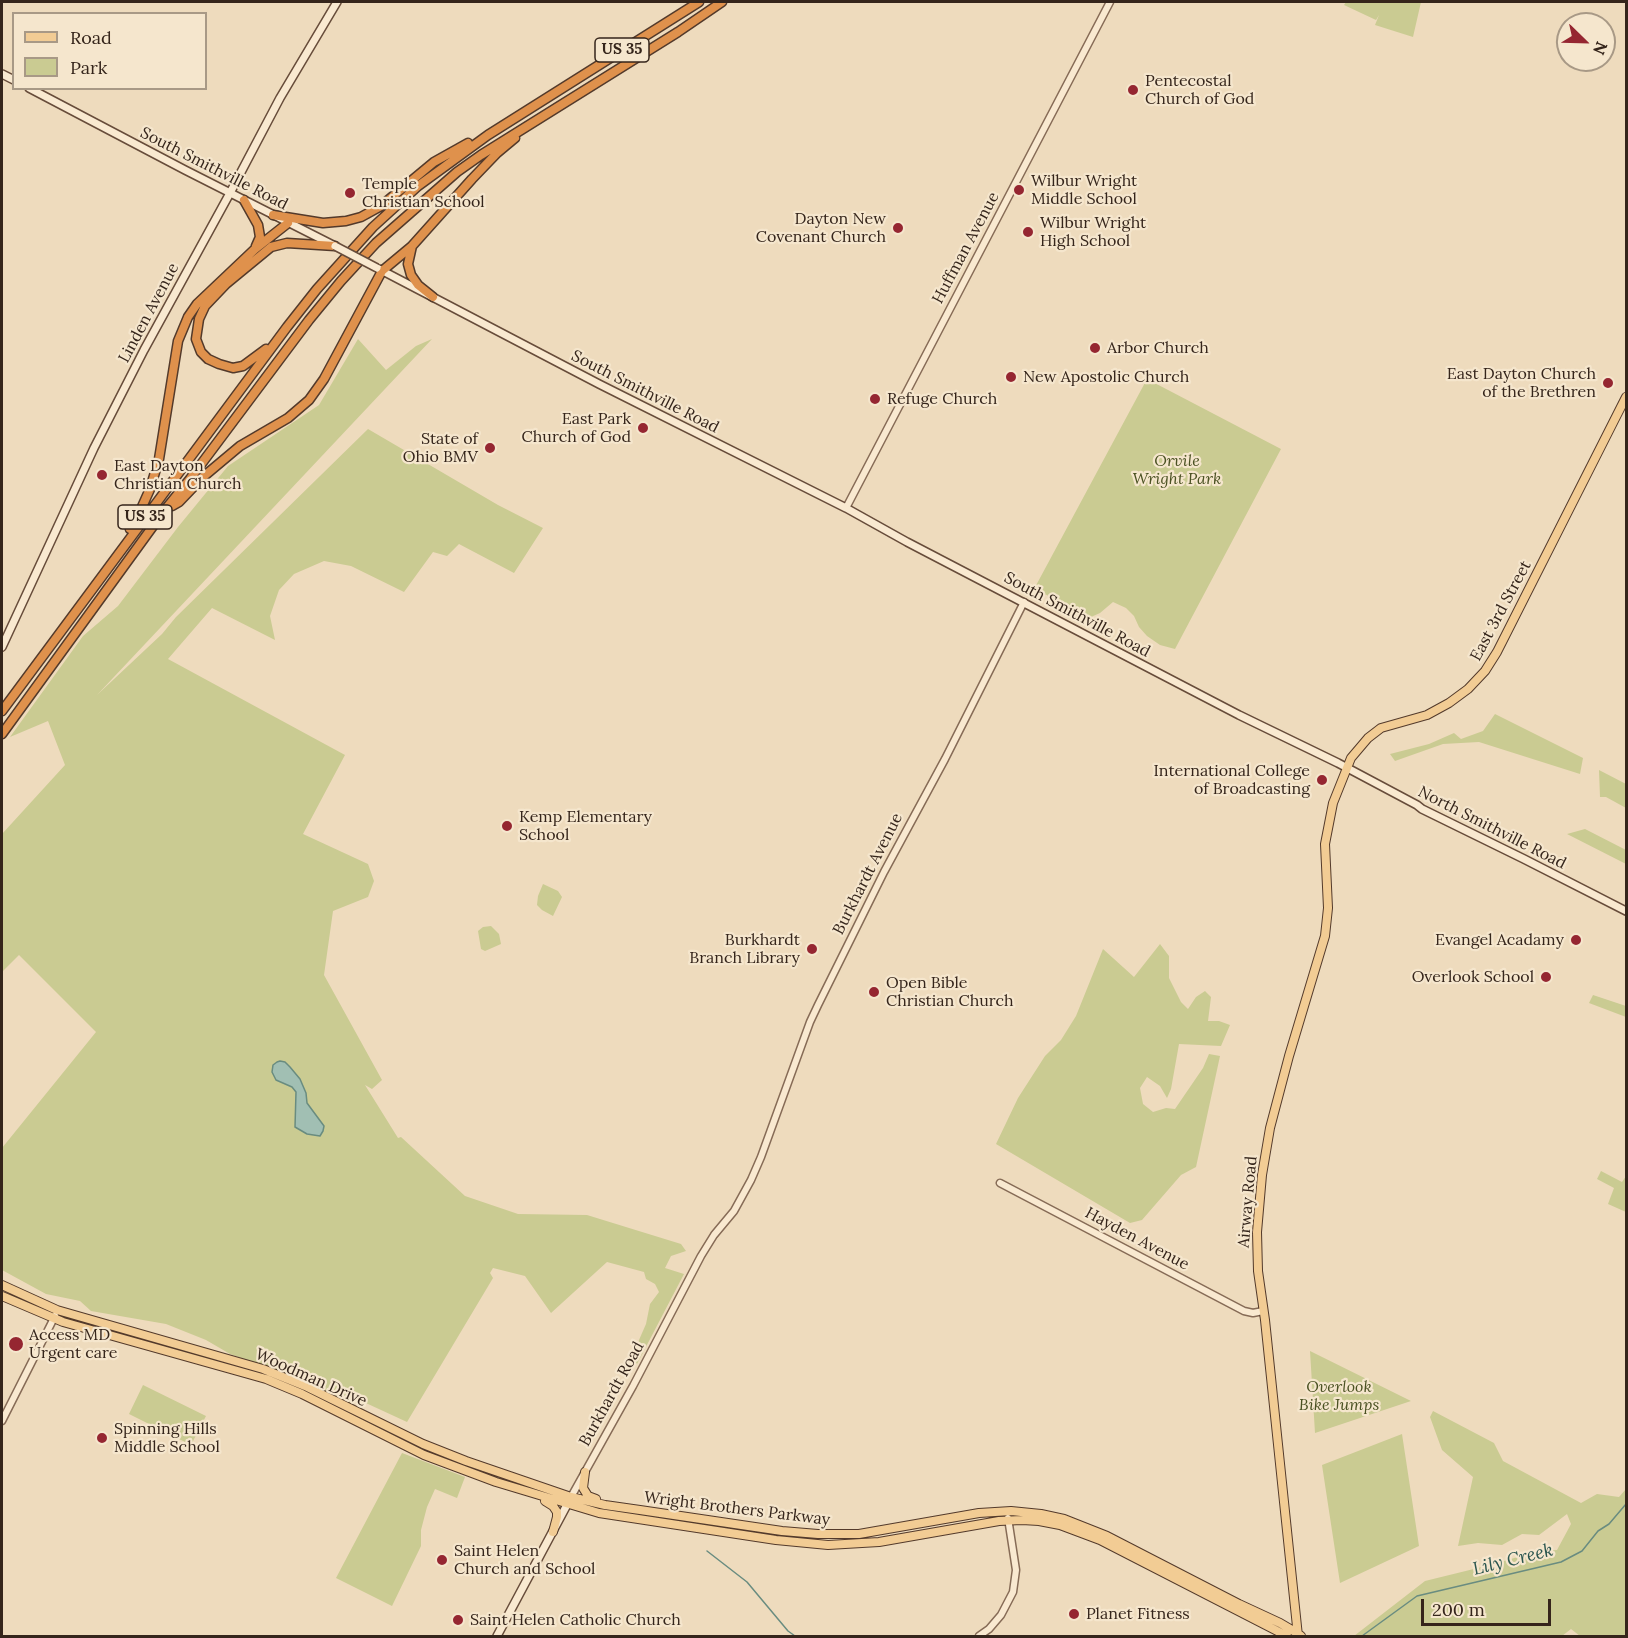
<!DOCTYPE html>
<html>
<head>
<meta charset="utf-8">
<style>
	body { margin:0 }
	#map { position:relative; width:1628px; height:1638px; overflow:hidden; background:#eedbbd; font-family:Lora,serif }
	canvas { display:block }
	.frame { position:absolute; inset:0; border:3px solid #35251b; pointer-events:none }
	.legend { position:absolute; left:12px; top:12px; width:195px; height:78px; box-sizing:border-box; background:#f5e6cd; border:2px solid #a89986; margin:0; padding:8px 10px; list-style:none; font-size:18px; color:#35251b }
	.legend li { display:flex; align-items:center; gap:12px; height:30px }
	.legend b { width:30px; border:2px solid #a89986 }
	.north { position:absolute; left:1556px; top:12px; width:60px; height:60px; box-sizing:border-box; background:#f5e6cd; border:2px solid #a89986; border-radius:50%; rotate:113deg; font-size:16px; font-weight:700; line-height:24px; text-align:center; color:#35251b }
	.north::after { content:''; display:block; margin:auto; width:21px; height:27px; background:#952631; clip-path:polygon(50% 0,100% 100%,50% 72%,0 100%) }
	.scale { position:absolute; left:1421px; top:1599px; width:130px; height:27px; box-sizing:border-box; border:3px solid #35251b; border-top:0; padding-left:8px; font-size:18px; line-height:21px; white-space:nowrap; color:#35251b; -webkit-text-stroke:4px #f5e6cd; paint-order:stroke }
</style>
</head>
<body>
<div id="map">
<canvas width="1628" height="1638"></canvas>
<div class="frame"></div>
<ul class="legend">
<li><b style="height:8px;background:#f2cc94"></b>Road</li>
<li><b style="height:16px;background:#cacb92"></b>Park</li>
</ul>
<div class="north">N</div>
<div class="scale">200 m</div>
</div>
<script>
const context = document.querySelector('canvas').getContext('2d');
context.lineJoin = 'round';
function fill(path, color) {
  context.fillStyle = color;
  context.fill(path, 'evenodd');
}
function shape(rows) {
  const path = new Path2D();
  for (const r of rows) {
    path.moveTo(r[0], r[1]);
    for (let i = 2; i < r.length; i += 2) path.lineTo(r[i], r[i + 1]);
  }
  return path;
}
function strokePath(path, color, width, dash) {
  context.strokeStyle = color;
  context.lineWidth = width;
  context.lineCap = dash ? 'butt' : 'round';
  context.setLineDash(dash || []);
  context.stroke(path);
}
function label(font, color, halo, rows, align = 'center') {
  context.font = font + ' Lora,serif';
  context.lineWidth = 4.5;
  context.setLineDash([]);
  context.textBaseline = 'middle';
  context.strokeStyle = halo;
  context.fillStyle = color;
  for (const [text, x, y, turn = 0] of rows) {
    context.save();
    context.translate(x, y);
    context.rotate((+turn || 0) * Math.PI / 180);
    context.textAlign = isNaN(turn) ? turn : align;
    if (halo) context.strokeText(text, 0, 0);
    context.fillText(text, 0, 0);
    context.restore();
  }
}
fill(shape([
	[1346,2,1421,2,1413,37,1375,25,1379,15,1376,20,1344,5],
	[358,339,386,370,416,346,432,339,97,695,162,634,176,617,368,429,498,505,543,528,514,573,459,544,447,556,433,552,404,592,351,566,324,561,294,574,279,590,270,616,275,640,212,608,168,659,345,755,303,834,368,864,374,881,368,897,333,911,324,975,382,1080,372,1089,365,1085,398,1138,401,1137,465,1196,518,1214,587,1215,681,1244,686,1251,671,1256,665,1268,684,1274,637,1364,634,1360,639,1340,646,1324,650,1304,659,1292,655,1284,646,1279,644,1272,607,1262,551,1313,525,1276,493,1268,490,1273,493,1278,407,1422,355,1398,351,1404,302,1380,230,1354,206,1340,166,1324,91,1311,80,1301,46,1294,2,1270,2,1148,96,1032,19,955,2,972,2,834,65,765,48,721,10,737,83,636,118,606,178,527,228,466,319,405],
	[1147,379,1281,449,1175,649,1160,645,1147,636,1139,627,1134,616,1126,608,1113,602,1100,613,1082,621,1073,616,1047,595,1033,591],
	[1495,714,1583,758,1580,774,1479,742,1443,744,1395,761,1390,754,1429,744,1454,733,1461,739,1483,731],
	[1599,770,1626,784,1626,808,1606,797,1600,797],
	[1585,829,1626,850,1626,864,1567,834],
	[543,884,558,891,562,897,553,916,542,910,537,905,538,896],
	[491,926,499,934,501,944,485,951,481,949,478,931,483,927],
	[1160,944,1169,956,1169,978,1181,1002,1188,1009,1196,997,1205,991,1211,997,1208,1021,1219,1021,1230,1025,1221,1046,1179,1044,1171,1089,1167,1098,1160,1086,1147,1077,1140,1088,1143,1104,1153,1112,1166,1108,1175,1109,1203,1068,1209,1054,1220,1056,1196,1167,1181,1175,1142,1220,1130,1223,996,1144,1018,1098,1045,1056,1061,1040,1076,1016,1103,949,1134,977],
	[1593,995,1626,1006,1626,1017,1589,1003],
	[1601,1171,1622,1182,1626,1176,1626,1212,1608,1204,1614,1188,1597,1179],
	[1310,1351,1411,1401,1315,1433],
	[143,1385,206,1416,191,1445,129,1414],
	[1433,1411,1494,1443,1503,1461,1581,1503,1597,1494,1619,1497,1626,1489,1626,1636,1580,1636,1571,1629,1562,1636,1354,1636,1425,1581,1490,1565,1535,1552,1557,1550,1571,1524,1567,1514,1539,1535,1522,1534,1502,1545,1478,1543,1458,1546,1473,1477,1442,1450,1430,1417],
	[1402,1434,1419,1546,1340,1583,1322,1465],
	[402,1453,465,1477,457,1498,435,1489,427,1507,421,1530,421,1546,392,1606,336,1578]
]), '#cacb92');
const water = shape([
	[280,1061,285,1062,290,1067,300,1079,306,1093,307,1103,324,1126,323,1131,320,1136,307,1134,295,1127,296,1092,292,1087,276,1080,272,1072,273,1065,277,1062,280,1061]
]);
fill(water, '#a1bfb3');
strokePath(water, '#698c80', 1.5);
strokePath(shape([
	[707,1551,747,1582,788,1631,795,1636],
	[1362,1636,1417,1596,1561,1562,1582,1551,1598,1531,1609,1524,1626,1504]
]), '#698c80', 1.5);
const tertiary = shape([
	[846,508,1110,2],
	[1000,1183,1244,1311,1253,1313,1263,1311],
	[2,1421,55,1316],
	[571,1497,633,1386,701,1256,714,1235,734,1211,751,1180,761,1157,810,1022,818,1005,884,872,945,759,1024,602],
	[979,1636,989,1629,1001,1615,1013,1592,1016,1570,1008,1518]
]);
const secondary = shape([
	[2,74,14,80],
	[29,88,185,170,333,245],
	[379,269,599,384,846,508,907,542,1239,715,1338,763,1417,805,1422,809,1524,859,1626,911],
	[2,647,94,448,144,350,230,193,280,98,337,2],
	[497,1636,569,1501]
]);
const primary = shape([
	[2,1285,57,1310,263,1369,305,1386,423,1444,466,1461,571,1497,605,1505,640,1510,782,1531,818,1534,859,1534,979,1513,1011,1511,1041,1514,1064,1519,1107,1536,1239,1604,1280,1623,1297,1633,1301,1636],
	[2,1296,63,1322,266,1379,302,1394,424,1455,496,1482,599,1513,776,1540,828,1545,879,1542,999,1521,1022,1520,1039,1521,1060,1525,1100,1540,1287,1636],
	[585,1472,583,1488,588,1496,596,1499],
	[545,1501,553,1506,557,1512,557,1517,553,1532],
	[1298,1636,1265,1320,1258,1271,1257,1232,1262,1175,1270,1128,1289,1056,1325,936,1328,908,1325,844,1333,803,1351,758,1368,738,1381,728,1427,715,1449,703,1468,689,1485,671,1497,652,1626,397]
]);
const motorway = shape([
	[244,200,258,225,260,237,256,246],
	[273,215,323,223,346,221,361,217,381,206,434,162,468,143],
	[433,297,418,285,411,275,408,264,412,246,472,179,497,153,515,138],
	[266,349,243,366,233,368,219,364,208,359,201,352,196,339,199,319,205,306,226,284,271,247,287,243,335,246],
	[172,506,179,502,203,477,240,446,288,418,309,400,324,379,382,271,412,246],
	[130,529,137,518,150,489,159,459,178,341,188,317,197,304,255,249,288,223],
	[2,711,287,327,317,289,373,227,418,186,488,135,699,2],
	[2,734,164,511,190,479,309,320,341,281,376,243,457,172,481,155,678,32,722,2]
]);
strokePath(tertiary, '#866b56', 9);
strokePath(secondary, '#674c3a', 10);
strokePath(primary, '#533a2b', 10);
strokePath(motorway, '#533a2b', 11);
strokePath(tertiary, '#f9e9d0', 6);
strokePath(secondary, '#f9e9d0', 7);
strokePath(primary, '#f2cc94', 8);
strokePath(motorway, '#df914c', 8);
const secondaryBridge = shape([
	[335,246,377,268]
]);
strokePath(secondaryBridge, '#674c3a', 10, []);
strokePath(secondaryBridge, '#f9e9d0', 7);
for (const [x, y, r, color] of [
	[1133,90,6,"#952631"],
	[1019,190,6,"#952631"],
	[350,193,6,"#952631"],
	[898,228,6,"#952631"],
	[1028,232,6,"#952631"],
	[1095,348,6,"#952631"],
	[1011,377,6,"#952631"],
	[1608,383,6,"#952631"],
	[875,399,6,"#952631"],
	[643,428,6,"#952631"],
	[490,448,6,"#952631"],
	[102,475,6,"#952631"],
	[1322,780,6,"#952631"],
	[507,826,6,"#952631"],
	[1576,940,6,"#952631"],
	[812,949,6,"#952631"],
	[1546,977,6,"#952631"],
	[874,992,6,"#952631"],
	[16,1344,8,"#952631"],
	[102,1438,6,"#952631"],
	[442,1560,6,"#952631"],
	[1074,1614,6,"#952631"],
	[458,1620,6,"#952631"]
]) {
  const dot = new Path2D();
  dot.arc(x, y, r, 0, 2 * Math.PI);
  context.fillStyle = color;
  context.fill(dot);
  strokePath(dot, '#f5e6cd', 2);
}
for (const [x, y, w] of [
	[622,50,54],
	[145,517,54]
]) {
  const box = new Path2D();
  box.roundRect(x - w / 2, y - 12, w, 24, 4.5);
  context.fillStyle = '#f5e6cd';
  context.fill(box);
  strokePath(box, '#35251b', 1.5);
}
label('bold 15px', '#35251b', null, [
	["US 35",622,50],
	["US 35",145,517]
]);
label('16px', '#35251b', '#f5e6cd', [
	["Pentecostal",1145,81],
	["Church of God",1145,99],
	["Wilbur Wright",1031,181],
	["Middle School",1031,199],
	["Temple",362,184],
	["Christian School",362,202],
	["Dayton New",886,219,"right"],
	["Covenant Church",886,237,"right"],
	["Wilbur Wright",1040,223],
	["High School",1040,241],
	["Arbor Church",1107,348],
	["East Dayton Church",1596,374,"right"],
	["of the Brethren",1596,392,"right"],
	["New Apostolic Church",1023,377],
	["Refuge Church",887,399],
	["East Park",631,419,"right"],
	["Church of God",631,437,"right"],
	["State of",478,439,"right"],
	["Ohio BMV",478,457,"right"],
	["East Dayton",114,466],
	["Christian Church",114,484],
	["International College",1310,771,"right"],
	["of Broadcasting",1310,789,"right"],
	["Kemp Elementary",519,817],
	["School",519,835],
	["Burkhardt",800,940,"right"],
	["Branch Library",800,958,"right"],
	["Evangel Acadamy",1564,940,"right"],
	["Overlook School",1534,977,"right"],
	["Open Bible",886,983],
	["Christian Church",886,1001],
	["Access MD",29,1335],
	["Urgent care",29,1353],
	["Spinning Hills",114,1429],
	["Middle School",114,1447],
	["Saint Helen",454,1551],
	["Church and School",454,1569],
	["Planet Fitness",1086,1614],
	["Saint Helen Catholic Church",470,1620]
], 'left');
label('16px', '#35251b', '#f5e6cd', [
	["South Smithville Road",214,169,27],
	["Huffman Avenue",966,248,-62],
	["Linden Avenue",149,313,-62],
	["South Smithville Road",645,392,27],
	["East 3rd Street",1501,611,-62],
	["South Smithville Road",1077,615,28],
	["North Smithville Road",1492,828,27],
	["Burkhardt Avenue",868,874,-63],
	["Airway Road",1248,1202,-85],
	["Hayden Avenue",1137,1239,28],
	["Woodman Drive",311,1378,24],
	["Burkhardt Road",612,1394,-61],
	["Wright Brothers Parkway",737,1509,7]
]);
label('italic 16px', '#4a5122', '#f5e6cd', [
	["Orvile",1177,461],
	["Wright Park",1177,479],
	["Overlook",1339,1387],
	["Bike Jumps",1339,1405]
]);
label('italic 18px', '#2a554e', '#f5e6cd', [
	["Lily Creek",1513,1560,-14]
]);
</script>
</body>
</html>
